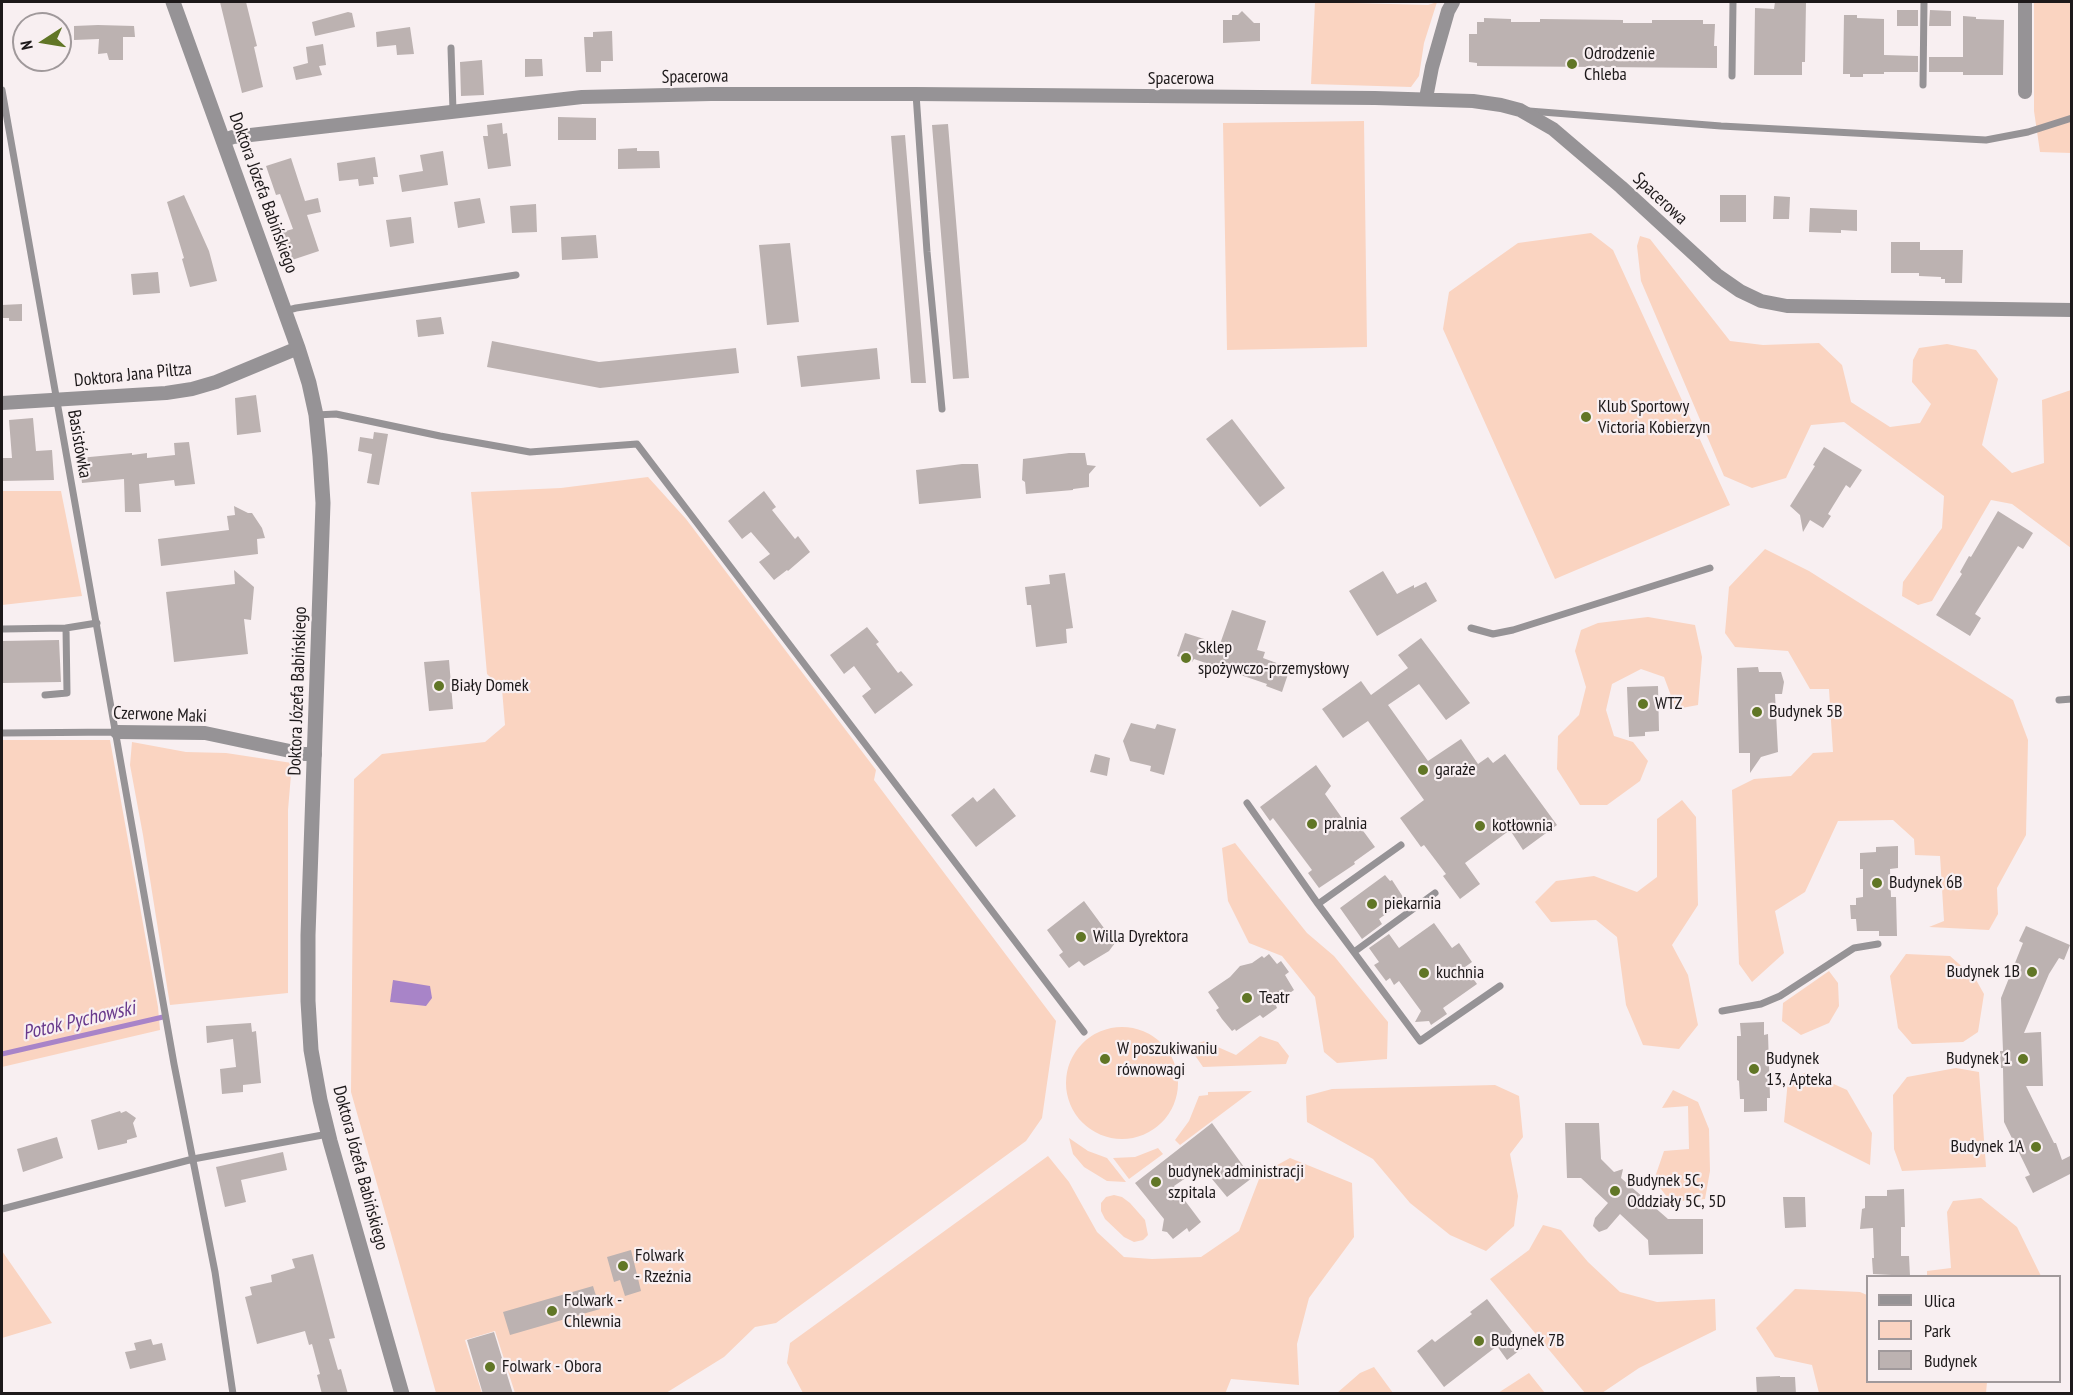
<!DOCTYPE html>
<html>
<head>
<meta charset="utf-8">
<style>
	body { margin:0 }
	#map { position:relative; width:2073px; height:1395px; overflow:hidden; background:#f8eff1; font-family:"PT Sans Narrow",sans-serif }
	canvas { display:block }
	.frame { position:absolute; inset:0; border:3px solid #1d191a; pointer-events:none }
	.legend { position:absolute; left:1866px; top:1275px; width:195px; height:108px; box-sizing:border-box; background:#f8eff1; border:2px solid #a0999b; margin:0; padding:8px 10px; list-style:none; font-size:18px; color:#1d191a }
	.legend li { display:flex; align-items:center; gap:12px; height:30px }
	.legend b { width:30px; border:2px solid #a0999b }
	.north { position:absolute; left:12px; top:12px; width:60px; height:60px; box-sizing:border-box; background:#f8eff1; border:2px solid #a0999b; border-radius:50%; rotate:258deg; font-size:16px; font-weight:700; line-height:24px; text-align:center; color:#1d191a }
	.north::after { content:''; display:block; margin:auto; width:21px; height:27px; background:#617626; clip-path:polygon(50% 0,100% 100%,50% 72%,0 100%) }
</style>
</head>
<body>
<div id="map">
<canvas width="2073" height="1395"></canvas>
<div class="frame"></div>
<ul class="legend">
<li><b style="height:8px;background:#969396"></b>Ulica</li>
<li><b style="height:16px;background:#fad4c1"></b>Park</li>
<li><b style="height:16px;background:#bcb2b1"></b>Budynek</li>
</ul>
<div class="north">N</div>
</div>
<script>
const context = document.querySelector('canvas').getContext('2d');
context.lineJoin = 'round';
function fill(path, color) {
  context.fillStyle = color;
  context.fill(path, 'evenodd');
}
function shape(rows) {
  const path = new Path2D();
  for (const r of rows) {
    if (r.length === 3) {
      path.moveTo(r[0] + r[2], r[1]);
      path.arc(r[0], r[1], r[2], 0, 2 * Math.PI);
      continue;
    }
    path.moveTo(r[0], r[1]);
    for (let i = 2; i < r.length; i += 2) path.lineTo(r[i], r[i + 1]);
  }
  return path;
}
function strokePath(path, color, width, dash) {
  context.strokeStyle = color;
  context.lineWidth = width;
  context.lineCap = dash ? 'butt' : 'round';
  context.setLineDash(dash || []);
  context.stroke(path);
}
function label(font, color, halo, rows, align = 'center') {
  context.font = font + ' "PT Sans Narrow",sans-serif';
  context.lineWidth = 4.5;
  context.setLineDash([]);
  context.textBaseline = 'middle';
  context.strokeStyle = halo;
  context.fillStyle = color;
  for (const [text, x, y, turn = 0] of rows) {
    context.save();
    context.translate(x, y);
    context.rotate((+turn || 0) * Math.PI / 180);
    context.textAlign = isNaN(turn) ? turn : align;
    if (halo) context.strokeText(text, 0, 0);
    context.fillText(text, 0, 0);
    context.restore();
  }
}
fill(shape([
	[1315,2,1428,5,1437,2,1424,43,1419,76,1411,87,1311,84],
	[2034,2,2071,2,2071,153,2040,152,2034,111],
	[1364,121,1367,347,1227,350,1223,123],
	[1591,233,1613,250,1730,505,1555,579,1443,329,1449,292,1518,243],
	[1640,236,1650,239,1730,341,1763,345,1819,343,1842,365,1851,402,1890,427,1920,423,1931,404,1912,382,1913,360,1919,348,1947,344,1976,350,1998,379,1982,445,2012,473,2044,463,2042,400,2071,390,2071,548,2012,504,1991,500,1932,601,1918,605,1902,596,1903,582,1942,528,1944,496,1844,422,1811,425,1786,478,1752,488,1724,476,1641,281,1637,246],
	[648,477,686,519,876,770,874,780,1056,1021,1042,1118,1026,1141,776,1323,755,1327,724,1357,666,1393,515,1393,495,1331,465,1340,482,1393,436,1393,351,1092,354,779,382,754,485,742,505,725,502,689,487,674,471,492,561,488],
	[2,491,61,491,82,596,2,605],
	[1765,549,1809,571,2013,700,2028,740,2026,835,1997,888,1998,914,1989,930,1929,927,1944,921,1940,856,1915,855,1914,839,1893,820,1838,821,1805,892,1775,911,1784,953,1752,982,1739,964,1732,790,1754,779,1791,776,1813,753,1833,752,1829,689,1810,689,1788,651,1735,647,1725,633,1729,587],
	[1648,617,1695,625,1702,657,1698,705,1676,709,1664,677,1641,669,1612,684,1606,710,1614,736,1633,742,1648,761,1640,781,1607,805,1580,805,1557,769,1558,736,1579,715,1586,687,1575,651,1581,630,1598,623],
	[2,740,110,740,158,1007,160,1030,2,1067],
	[132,742,186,752,226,753,292,763,288,810,288,993,170,1005,143,835,130,765],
	[1682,800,1696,817,1698,905,1672,945,1688,975,1698,1025,1679,1049,1643,1045,1626,1005,1617,937,1596,920,1551,922,1535,902,1556,881,1594,876,1637,892,1657,877,1657,819],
	[1235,843,1307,933,1334,956,1388,1022,1387,1059,1337,1063,1324,1052,1315,997,1282,956,1249,943,1228,901,1222,848],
	[1906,954,1950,956,1975,978,1984,994,1978,1032,1963,1042,1912,1044,1898,1028,1890,976],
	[1829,971,1838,983,1839,1006,1829,1023,1801,1035,1782,1021,1783,1003],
	[1122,1083,56],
	[1260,1036,1278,1042,1289,1056,1286,1064,1203,1067,1194,1054,1197,1044,1204,1041,1236,1055],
	[1956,1068,1979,1072,1986,1167,1902,1171,1894,1149,1893,1095,1907,1077],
	[1807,1072,1847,1090,1872,1133,1870,1165,1784,1122,1788,1080],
	[1495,1085,1519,1096,1523,1137,1510,1154,1518,1196,1514,1226,1486,1251,1450,1235,1410,1203,1373,1159,1307,1122,1306,1096,1332,1089],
	[1673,1090,1698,1102,1709,1129,1710,1171,1705,1199,1671,1202,1654,1180,1664,1151,1689,1149,1688,1106,1662,1108],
	[1252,1091,1180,1145,1175,1140,1189,1121,1199,1096,1208,1095,1208,1092],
	[1069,1138,1088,1151,1107,1158,1126,1182,1107,1181,1084,1167,1073,1154],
	[1158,1148,1163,1154,1129,1179,1113,1158,1135,1157],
	[1048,1156,1069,1182,1097,1232,1124,1257,1152,1259,1201,1257,1239,1231,1261,1174,1290,1158,1352,1183,1354,1237,1309,1298,1297,1344,1299,1385,1231,1379,1225,1394,803,1393,787,1363,790,1343],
	[1114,1195,1122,1197,1130,1203,1145,1220,1148,1235,1143,1240,1134,1242,1124,1237,1105,1219,1101,1211,1101,1203,1106,1197],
	[1981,1198,2017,1227,2041,1276,1927,1276,1927,1271,1951,1268,1947,1212,1953,1201],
	[1543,1225,1561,1230,1588,1262,1620,1292,1657,1302,1715,1299,1716,1330,1639,1368,1602,1393,1585,1393,1490,1279,1529,1250],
	[2,1251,52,1323,2,1338],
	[1795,1289,1860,1292,1867,1295,1868,1382,1987,1382,1986,1393,1819,1393,1812,1365,1775,1357,1756,1328],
	[1374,1367,1393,1393,1337,1393,1360,1373],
	[1529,1373,1545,1393,1498,1393]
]), '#fad4c1');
fill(shape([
	[393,980,430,986,432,998,426,1006,390,1002]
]), '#a884c8');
strokePath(shape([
	[2,1054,163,1017]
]), '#a884c8', 5);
fill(shape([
	[220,2,246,2,257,46,254,47,263,87,242,93],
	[1775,2,1806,2,1805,62,1802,62,1802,75,1754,75,1755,8,1774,9],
	[1897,10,1918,10,1918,26,1897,26],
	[1930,10,1951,11,1951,26,1929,26],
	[1242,11,1254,23,1260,23,1260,41,1223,43,1223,20,1232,20,1232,15,1238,15],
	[348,12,352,13,355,27,315,36,312,22],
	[1844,15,1857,15,1857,18,1884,19,1884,55,1918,56,1918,72,1884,72,1884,74,1863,74,1863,77,1850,77,1850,74,1843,74],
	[1963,16,1976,17,1976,19,2004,20,2003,75,1963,75,1963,72,1929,72,1929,57,1963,57],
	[1484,18,1511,19,1511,22,1540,22,1540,19,1623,20,1623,23,1652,23,1652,20,1703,20,1703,24,1715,24,1714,46,1717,46,1717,68,1477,66,1477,63,1469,62,1469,34,1477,34,1477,22,1484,22],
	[98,25,134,26,135,37,123,37,123,60,109,60,107,53,98,54,99,39,74,40,74,26],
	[410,27,414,54,397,55,396,45,377,47,376,32],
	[612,31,613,61,601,61,601,72,586,72,584,37,593,37,593,32],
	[323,44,326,65,319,66,322,75,296,80,293,67,308,63,306,47],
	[525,59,542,59,543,76,525,77],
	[482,60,484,95,461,96,460,62],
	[558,117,596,118,596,140,558,140],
	[502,123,503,134,507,133,511,166,488,169,483,136,488,136,487,125],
	[948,124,969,378,953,379,932,125],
	[905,135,926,383,911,383,891,136],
	[637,148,637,151,659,151,660,168,618,169,618,149],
	[443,151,448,185,402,192,399,175,423,171,420,155],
	[375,157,378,177,373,177,374,184,359,186,358,179,339,181,337,163],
	[291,158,305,201,318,198,321,212,307,215,319,251,292,260,282,232,293,229,280,194,276,195,266,166],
	[184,195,209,251,217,281,190,287,182,259,184,258,167,202],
	[1720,195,1746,195,1746,222,1720,222],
	[1774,196,1790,197,1789,219,1773,219],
	[480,198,485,223,458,228,454,202],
	[536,204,537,232,512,233,510,206],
	[1810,208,1857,210,1857,231,1841,230,1841,233,1809,232],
	[411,217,414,243,390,247,386,220],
	[596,235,598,258,562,260,561,237],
	[1891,242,1920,242,1920,250,1963,250,1962,283,1945,283,1945,279,1941,279,1941,277,1919,276,1919,273,1891,273],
	[790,243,799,322,767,325,759,245],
	[158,272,160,293,133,295,131,274],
	[22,304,22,321,9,321,9,318,2,318,2,305],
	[441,317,444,334,418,337,416,320],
	[492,341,599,362,736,348,739,373,600,388,487,367],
	[877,348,880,379,801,387,797,356],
	[256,395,261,432,237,435,235,398],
	[33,418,36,451,52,450,54,480,2,481,2,458,12,458,9,420],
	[1232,419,1285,488,1260,507,1206,439],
	[374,432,388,434,379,485,367,483,372,454,358,451,360,437,373,439],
	[189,442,195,484,175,486,174,480,139,484,141,512,125,512,124,479,82,483,79,458,132,453,132,455,147,453,147,458,175,455,174,443],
	[1824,447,1862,470,1850,488,1846,485,1828,514,1831,516,1823,528,1810,520,1803,532,1800,515,1790,506,1815,466,1813,465],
	[1069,453,1085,453,1087,465,1096,466,1089,474,1089,487,1073,489,1073,490,1026,494,1025,482,1022,480,1023,459],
	[962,464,978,464,981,498,919,504,916,470],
	[764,491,776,507,772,510,795,539,798,536,810,552,788,571,787,570,774,580,759,562,770,554,751,532,742,539,728,521],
	[234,506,248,513,252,513,262,528,265,538,257,539,258,554,161,566,158,539,229,530,227,516,235,515],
	[1998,511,2033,533,2023,549,2018,546,1975,614,1981,618,1970,636,1936,615,1962,574,1960,572,1969,556,1971,557],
	[234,570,254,587,251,620,244,619,248,654,174,662,166,592,235,584],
	[1383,571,1397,594,1414,585,1414,588,1426,582,1437,601,1377,636,1349,591],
	[1065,573,1073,628,1066,629,1067,643,1036,647,1031,605,1027,605,1025,587,1050,584,1049,575],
	[1232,610,1266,621,1257,650,1265,652,1263,658,1290,668,1282,692,1266,686,1267,684,1194,659,1192,662,1177,656,1185,633,1220,644],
	[867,627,879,642,876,644,898,673,901,671,913,685,875,714,862,696,871,689,854,666,844,674,830,655],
	[1421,638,1470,703,1446,720,1419,684,1388,705,1428,761,1461,739,1478,764,1488,757,1493,763,1505,754,1557,825,1523,850,1510,830,1465,863,1480,884,1460,899,1443,876,1446,874,1424,845,1421,847,1400,818,1424,800,1368,721,1343,738,1322,709,1361,681,1371,695,1408,668,1398,655],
	[59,640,61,682,2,683,2,641],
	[449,660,453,709,429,711,424,662],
	[1758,667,1759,672,1781,672,1784,682,1782,694,1775,694,1778,752,1761,757,1750,773,1750,753,1739,753,1737,668],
	[1658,686,1659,731,1645,732,1645,736,1629,737,1627,687],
	[1131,723,1155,729,1157,724,1176,729,1164,775,1150,771,1151,766,1130,761,1123,741],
	[1095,754,1110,758,1107,776,1090,772],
	[1316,765,1331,786,1325,794,1349,828,1361,828,1375,847,1354,862,1355,864,1319,888,1308,873,1312,870,1273,818,1270,821,1260,807],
	[994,788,1016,816,976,847,951,815,973,797,977,802],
	[1898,846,1898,868,1890,869,1891,897,1896,897,1897,936,1879,936,1879,931,1857,931,1856,919,1851,919,1850,905,1856,905,1856,898,1863,897,1863,869,1860,869,1860,853,1876,852,1876,847],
	[1385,875,1390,881,1392,880,1405,900,1379,919,1382,924,1362,939,1340,908],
	[1084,901,1115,943,1109,951,1084,966,1079,961,1069,968,1059,955,1063,952,1047,930],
	[1434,923,1452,948,1459,943,1472,962,1465,967,1477,984,1443,1008,1447,1014,1431,1025,1429,1021,1415,1022,1421,1011,1399,981,1394,985,1390,978,1386,981,1374,965,1379,962,1369,948,1389,934,1399,948],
	[2026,926,2070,945,2064,960,2059,958,2049,974,2024,1033,2041,1032,2043,1086,2026,1086,2054,1143,2056,1143,2062,1160,2072,1155,2072,1173,2033,1193,2025,1177,2030,1175,2004,1122,2003,1068,2001,1068,2000,1051,2003,1051,2001,998,2023,943,2019,941],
	[1269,954,1277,964,1281,961,1289,972,1285,975,1294,990,1275,1003,1277,1008,1263,1018,1260,1015,1236,1031,1235,1029,1232,1031,1222,1019,1216,1010,1219,1008,1208,992,1230,977,1240,966,1252,963,1262,956,1264,958],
	[1764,1022,1764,1035,1768,1034,1770,1098,1767,1098,1767,1111,1744,1112,1744,1099,1740,1099,1739,1081,1737,1080,1737,1036,1741,1036,1740,1023],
	[251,1023,252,1032,256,1031,261,1083,243,1085,243,1092,222,1094,220,1069,236,1067,233,1039,207,1043,206,1026],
	[120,1111,121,1113,126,1111,136,1118,133,1123,137,1137,127,1140,127,1143,98,1150,91,1120],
	[1212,1123,1252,1178,1227,1197,1202,1167,1174,1186,1201,1222,1189,1232,1187,1228,1173,1239,1167,1232,1162,1231,1164,1219,1135,1183],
	[1565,1123,1599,1123,1601,1159,1614,1172,1623,1169,1621,1178,1668,1219,1703,1219,1703,1254,1649,1255,1648,1240,1620,1214,1607,1229,1599,1232,1593,1226,1595,1218,1608,1203,1581,1178,1567,1178],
	[57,1137,63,1158,23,1172,17,1149],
	[283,1152,287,1170,241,1180,246,1202,225,1207,216,1167],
	[1904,1189,1905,1227,1901,1227,1901,1256,1909,1256,1910,1276,1873,1274,1872,1258,1874,1258,1873,1228,1860,1229,1862,1209,1865,1208,1865,1196,1887,1196,1887,1190],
	[1783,1197,1805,1197,1806,1227,1785,1228],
	[631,1250,641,1291,625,1296,620,1280,614,1282,607,1257],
	[313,1254,335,1338,329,1339,338,1370,341,1369,348,1394,322,1394,317,1375,320,1374,312,1344,309,1345,305,1331,257,1344,245,1297,252,1295,250,1287,272,1282,271,1275,295,1268,292,1259],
	[593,1286,600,1309,510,1335,503,1312],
	[1487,1299,1524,1347,1507,1360,1497,1346,1444,1387,1417,1351,1432,1339,1435,1342,1472,1314,1470,1312],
	[494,1332,513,1394,483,1394,467,1340],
	[151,1339,153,1345,162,1343,166,1360,130,1369,125,1352,136,1350,134,1343],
	[1780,1376,1780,1377,1795,1377,1796,1394,1757,1394,1756,1377]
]), '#bcb2b1');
strokePath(shape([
	[451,48,453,111],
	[1732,76,1733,2],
	[1923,85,1924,2],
	[2,90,174,1064,215,1272,233,1394],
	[916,94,927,252,942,409],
	[1529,111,1721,126,1986,140,2028,132,2072,118],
	[285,311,296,308,516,275],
	[316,415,336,414,440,436,530,452,637,444,1084,1032],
	[1471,628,1493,634,1513,630,1710,568],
	[3,629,66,628],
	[45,695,67,693,66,628,97,623],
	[2059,700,2072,699],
	[2,733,117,732],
	[1247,803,1318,904,1420,1041,1500,986],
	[1318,904,1401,845],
	[1354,952,1435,893],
	[1722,1011,1761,1004,1780,996,1854,948,1878,944],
	[2,1209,193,1159,328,1134]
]), '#969396', 7);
strokePath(shape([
	[2025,2,2025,92],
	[1426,98,1432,67,1448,11,1453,2],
	[224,140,233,137,582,97,711,94,916,94,1375,98,1473,101,1501,105,1520,110,1553,129,1621,187,1717,275,1740,291,1761,301,1787,306,2072,310],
	[2,403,166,393,192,389,216,382,298,348],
	[117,732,205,733,304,754,315,754]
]), '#969396', 14);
strokePath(shape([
	[173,2,298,348,309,383,316,415,320,456,323,503,308,935,308,1001,311,1050,320,1100,330,1141,402,1394]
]), '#969396', 15);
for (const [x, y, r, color] of [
	[1572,64,6,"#617626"],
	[1586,417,6,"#617626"],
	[1186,658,6,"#617626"],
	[439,686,6,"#617626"],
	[1643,704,6,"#617626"],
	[1757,712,6,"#617626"],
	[1423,770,6,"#617626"],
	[1312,824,6,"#617626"],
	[1480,826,6,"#617626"],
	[1877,883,6,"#617626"],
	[1372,904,6,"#617626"],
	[1081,937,6,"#617626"],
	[2032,972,6,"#617626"],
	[1424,973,6,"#617626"],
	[1247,998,6,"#617626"],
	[1105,1059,6,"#617626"],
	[2023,1059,6,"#617626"],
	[1754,1069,6,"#617626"],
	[2036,1147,6,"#617626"],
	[1156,1182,6,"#617626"],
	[1615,1191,6,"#617626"],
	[623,1266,6,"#617626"],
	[552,1311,6,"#617626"],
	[1479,1341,6,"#617626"],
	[490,1367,6,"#617626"]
]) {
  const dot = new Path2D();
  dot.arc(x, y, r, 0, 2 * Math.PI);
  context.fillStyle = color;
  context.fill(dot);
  strokePath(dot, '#f8eff1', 2);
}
label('18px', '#1d191a', '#f8eff1', [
	["Odrodzenie",1584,54],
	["Chleba",1584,75],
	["Klub Sportowy",1598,407],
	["Victoria Kobierzyn",1598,428],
	["Sklep",1198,648],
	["spożywczo-przemysłowy",1198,669],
	["Biały Domek",451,686],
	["WTZ",1655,704],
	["Budynek 5B",1769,712],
	["garaże",1435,770],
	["pralnia",1324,824],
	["kotłownia",1492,826],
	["Budynek 6B",1889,883],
	["piekarnia",1384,904],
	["Willa Dyrektora",1093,937],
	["Budynek 1B",2020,972,"right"],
	["kuchnia",1436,973],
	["Teatr",1259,998],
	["W poszukiwaniu",1117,1049],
	["równowagi",1117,1070],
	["Budynek",1766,1059],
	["13, Apteka",1766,1080],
	["Budynek 1",2011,1059,"right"],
	["Budynek 1A",2024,1147,"right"],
	["budynek administracji",1168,1172],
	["szpitala",1168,1193],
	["Budynek 5C,",1627,1181],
	["Oddziały 5C, 5D",1627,1202],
	["Folwark",635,1256],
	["- Rzeźnia",635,1277],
	["Folwark -",564,1301],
	["Chlewnia",564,1322],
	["Budynek 7B",1491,1341],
	["Folwark - Obora",502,1367]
], 'left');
label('18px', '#1d191a', '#f8eff1', [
	["Spacerowa",695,77,-1],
	["Spacerowa",1181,79],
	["Doktora Józefa Babińskiego",263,193,70],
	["Spacerowa",1660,199,43],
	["Doktora Jana Piltza",133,375,-6],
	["Basistówka",79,444,80],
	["Doktora Józefa Babińskiego",298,691,-88],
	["Czerwone Maki",160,715,2],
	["Doktora Józefa Babińskiego",360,1168,75]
]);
label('italic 20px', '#68398c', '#f8eff1', [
	["Potok Pychowski",79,1021,-13]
]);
</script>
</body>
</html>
